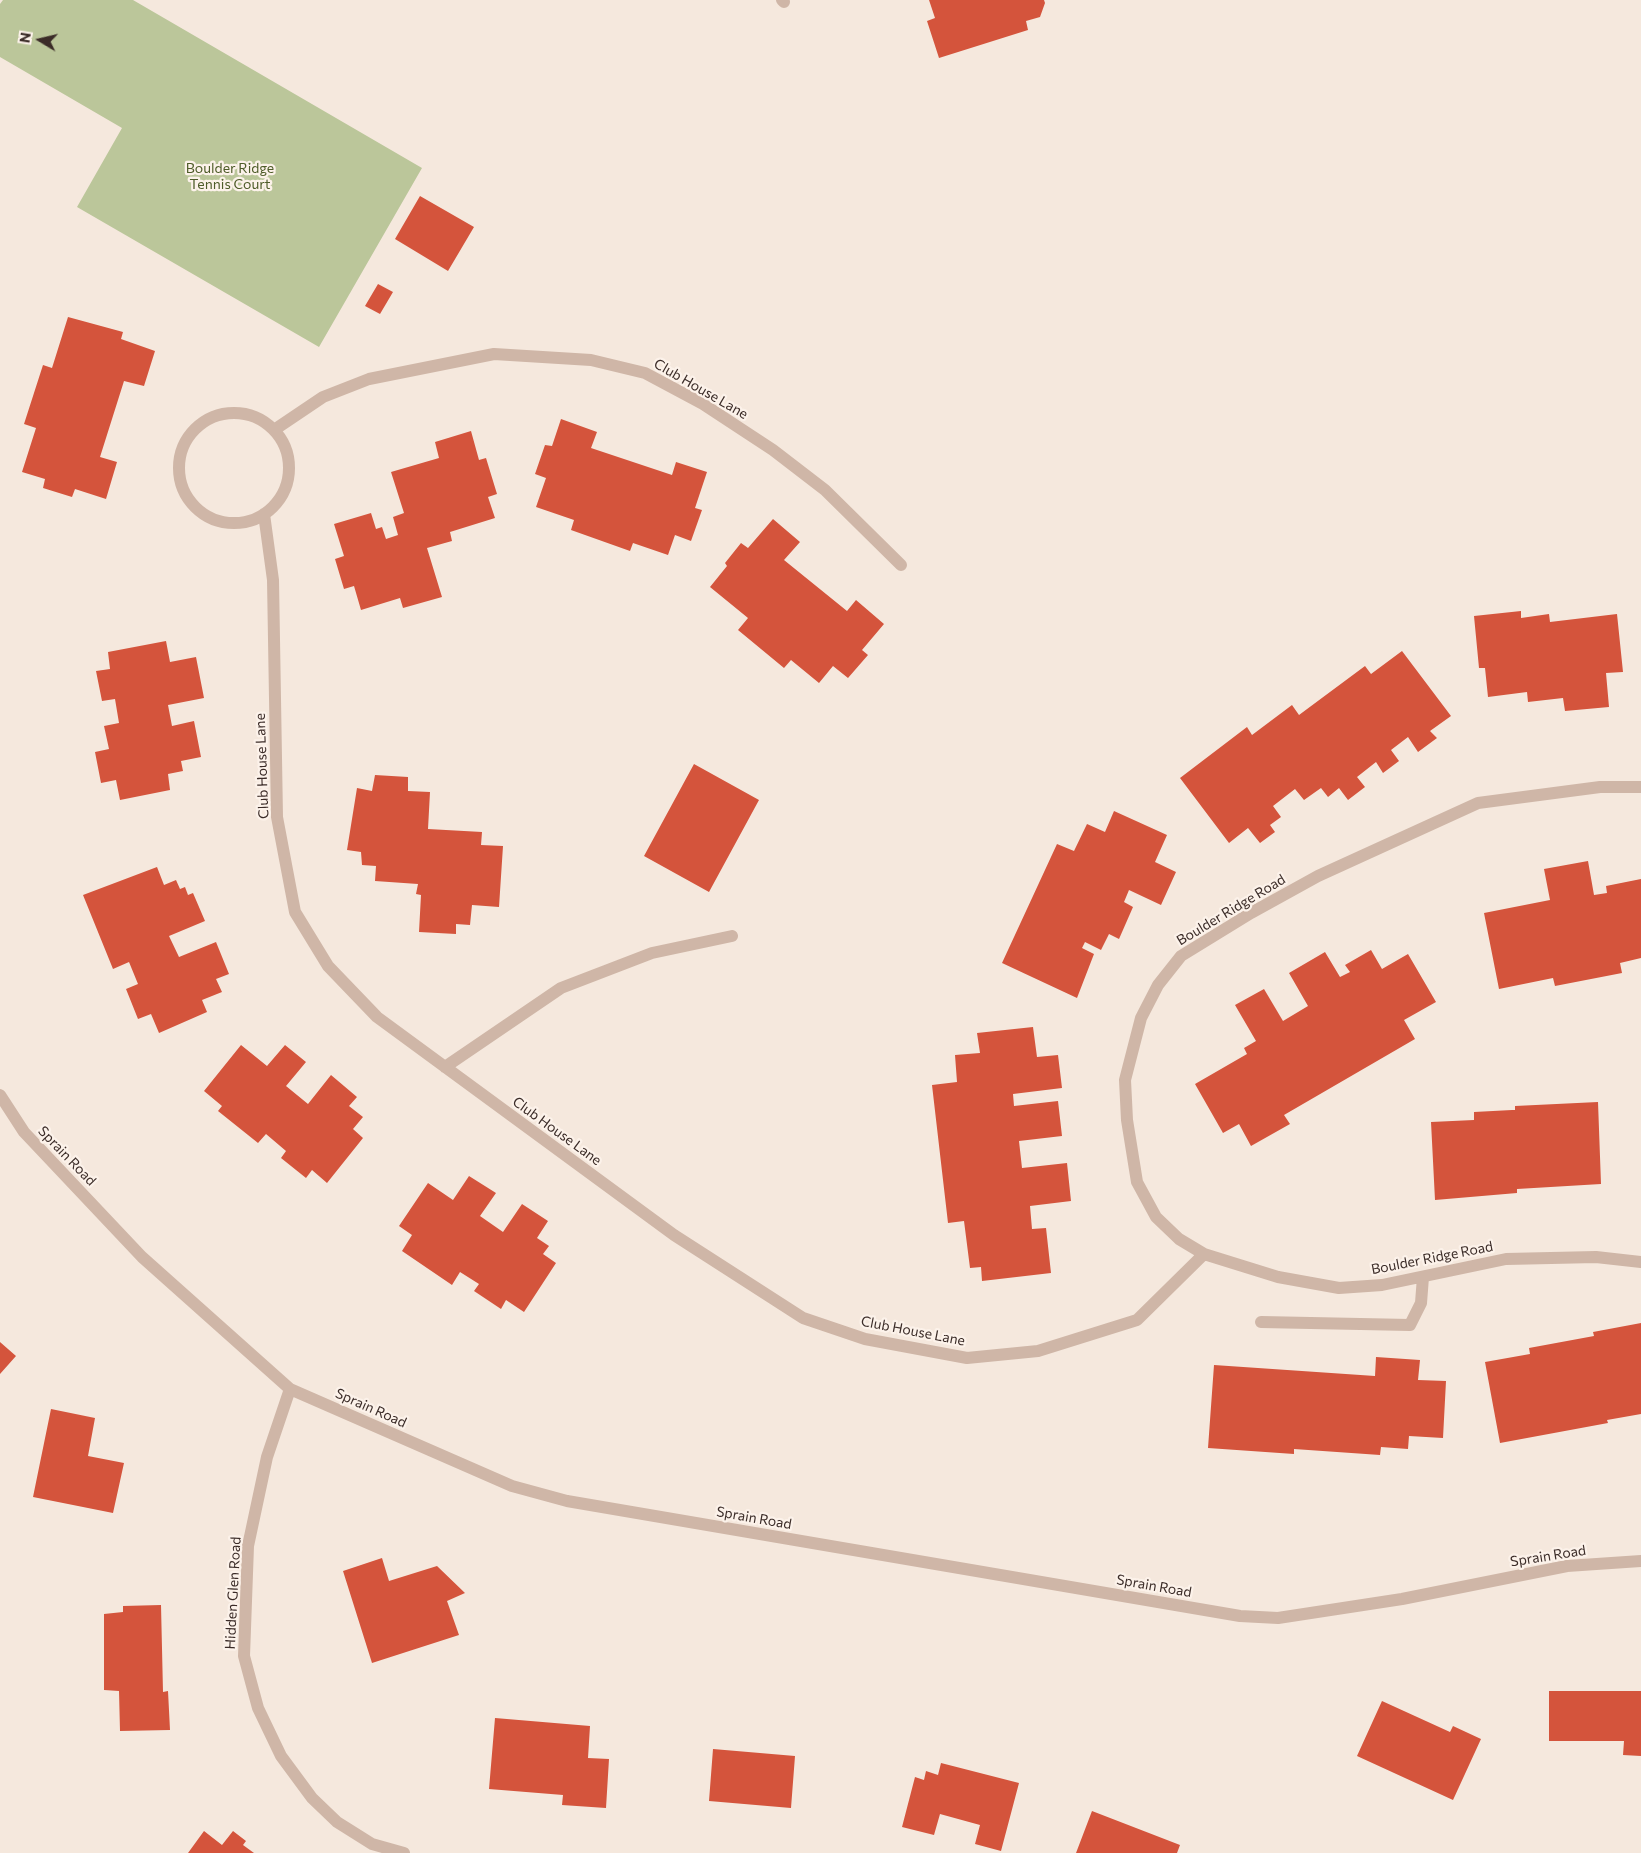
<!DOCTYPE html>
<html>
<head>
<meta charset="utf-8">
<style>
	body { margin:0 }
	#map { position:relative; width:1641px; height:1853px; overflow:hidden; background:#f5e8dd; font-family:Commissioner,sans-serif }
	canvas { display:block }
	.north { position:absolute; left:15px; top:15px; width:50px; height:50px; -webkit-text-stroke:4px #fcf2ea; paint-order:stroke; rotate:279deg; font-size:14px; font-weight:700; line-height:20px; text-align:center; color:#3b2c28 }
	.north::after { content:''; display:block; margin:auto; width:18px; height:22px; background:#3b2c28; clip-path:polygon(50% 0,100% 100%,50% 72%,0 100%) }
</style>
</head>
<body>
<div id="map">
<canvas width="1641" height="1853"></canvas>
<div class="north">N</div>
</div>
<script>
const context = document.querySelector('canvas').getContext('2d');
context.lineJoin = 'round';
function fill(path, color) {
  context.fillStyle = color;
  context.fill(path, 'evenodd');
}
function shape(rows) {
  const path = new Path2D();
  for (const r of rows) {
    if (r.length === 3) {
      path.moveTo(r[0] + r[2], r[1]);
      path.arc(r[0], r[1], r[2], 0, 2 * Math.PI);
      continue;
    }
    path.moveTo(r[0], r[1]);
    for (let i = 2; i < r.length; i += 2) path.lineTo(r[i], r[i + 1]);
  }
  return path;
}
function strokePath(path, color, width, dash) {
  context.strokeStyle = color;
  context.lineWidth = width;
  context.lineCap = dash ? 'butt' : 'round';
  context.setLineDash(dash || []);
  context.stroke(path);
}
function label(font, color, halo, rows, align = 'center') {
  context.font = font + ' Commissioner,sans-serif';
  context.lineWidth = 4.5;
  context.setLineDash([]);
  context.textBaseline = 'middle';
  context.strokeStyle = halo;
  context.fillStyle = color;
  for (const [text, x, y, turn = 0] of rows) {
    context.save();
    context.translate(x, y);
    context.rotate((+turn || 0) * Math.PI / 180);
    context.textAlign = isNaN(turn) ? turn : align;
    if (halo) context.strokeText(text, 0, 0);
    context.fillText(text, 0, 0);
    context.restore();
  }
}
fill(shape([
	[3,0,133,0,422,168,319,347,77,207,122,128,0,57,0,4]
]), '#bbc69a');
fill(shape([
	[929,0,1044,0,1045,3,1040,17,1026,21,1028,30,939,58,927,21,935,18],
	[420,196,474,227,448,271,395,239],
	[378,284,393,292,380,314,365,306],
	[68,317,123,332,121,339,155,351,144,386,124,381,100,457,117,462,106,499,75,489,72,497,43,488,45,479,22,472,36,428,24,424,43,365,52,368],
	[561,419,597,432,591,448,672,475,676,462,707,472,695,508,702,510,691,541,675,535,668,555,633,543,630,551,571,530,574,520,536,507,546,478,535,474,545,445,552,446],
	[471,431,479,460,486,458,497,494,488,497,495,518,450,532,452,541,427,548,442,597,403,608,400,598,361,610,354,586,344,589,335,559,344,556,334,524,371,513,376,529,382,527,386,539,398,535,393,517,404,513,391,472,439,458,435,442],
	[773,519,800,542,784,560,847,611,856,600,884,624,862,650,868,655,848,678,833,666,819,683,791,660,784,668,738,630,748,618,710,587,727,566,725,563,741,543,748,548],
	[1521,611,1521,618,1549,614,1550,622,1617,614,1623,672,1606,673,1609,707,1565,711,1563,698,1528,702,1527,692,1488,697,1485,668,1479,668,1474,616],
	[166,641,170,662,196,657,204,698,168,705,172,726,194,721,201,757,181,761,183,771,168,774,170,790,120,800,116,780,101,783,95,752,109,749,104,726,119,723,115,699,102,701,96,671,110,669,108,652],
	[1402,651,1451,716,1430,731,1437,738,1418,752,1408,737,1391,750,1399,761,1383,773,1376,762,1357,777,1365,787,1348,800,1339,788,1328,797,1321,788,1304,800,1295,789,1273,806,1281,817,1270,825,1275,832,1260,843,1248,828,1229,843,1180,778,1247,727,1252,735,1292,705,1299,715,1365,666,1371,674],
	[694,764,759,800,709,892,644,856],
	[375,775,408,777,408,791,430,792,428,829,482,832,481,845,503,846,499,907,472,905,470,925,456,924,456,934,419,932,421,895,416,894,418,884,375,881,376,866,362,865,361,852,347,850,357,788,372,791],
	[1114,811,1167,835,1155,862,1176,872,1161,905,1129,890,1124,902,1133,907,1119,939,1109,934,1101,950,1085,942,1082,948,1094,954,1077,998,1002,963,1057,844,1074,851,1087,824,1105,832],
	[1588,861,1594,895,1607,893,1606,886,1641,879,1641,958,1620,963,1622,973,1555,986,1553,978,1499,989,1484,913,1550,900,1544,869],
	[157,867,164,885,176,880,180,889,185,887,188,895,193,893,205,921,169,936,179,957,216,942,229,974,216,979,222,992,202,1000,207,1012,159,1033,151,1014,138,1019,126,989,138,984,129,962,113,969,83,895],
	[1371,950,1382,969,1408,954,1436,1002,1404,1020,1415,1039,1284,1115,1290,1124,1251,1146,1239,1124,1223,1133,1195,1084,1247,1054,1244,1048,1256,1041,1235,1005,1264,989,1283,1021,1308,1006,1289,973,1325,952,1340,977,1350,972,1345,965],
	[1033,1027,1037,1057,1058,1055,1062,1088,1013,1094,1014,1106,1058,1101,1062,1136,1019,1141,1022,1168,1067,1163,1071,1201,1030,1206,1032,1229,1046,1228,1051,1273,982,1281,981,1267,970,1268,964,1221,948,1223,932,1085,957,1082,955,1055,980,1053,977,1033],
	[241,1045,267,1066,285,1045,306,1062,286,1086,308,1104,331,1075,357,1097,349,1106,363,1117,353,1129,363,1138,327,1183,312,1170,306,1178,281,1158,286,1151,266,1134,258,1143,218,1111,222,1106,204,1091],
	[1598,1102,1601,1184,1517,1189,1517,1193,1435,1200,1431,1122,1474,1120,1474,1112,1512,1110,1515,1110,1515,1106],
	[469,1176,496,1193,480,1216,503,1232,522,1204,548,1221,537,1238,549,1246,543,1254,556,1263,524,1312,506,1300,501,1309,474,1291,479,1284,460,1272,452,1285,402,1251,412,1235,399,1226,428,1183,453,1200],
	[1641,1323,1641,1414,1607,1420,1608,1423,1500,1443,1485,1362,1530,1354,1529,1348,1594,1336,1593,1332],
	[0,1342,16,1356,0,1374],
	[1376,1357,1420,1360,1418,1380,1446,1381,1443,1438,1409,1436,1408,1449,1381,1447,1380,1455,1294,1449,1294,1454,1208,1448,1214,1365,1375,1376],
	[51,1409,95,1418,88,1456,124,1463,113,1513,33,1497],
	[382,1558,389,1581,437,1566,465,1593,447,1601,459,1635,372,1663,343,1571],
	[161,1605,163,1692,168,1691,170,1730,120,1731,119,1691,104,1690,104,1614,123,1612,123,1606],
	[1549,1691,1641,1691,1641,1756,1623,1755,1624,1741,1549,1741],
	[1382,1701,1450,1732,1453,1726,1481,1739,1453,1800,1357,1756],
	[495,1718,590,1726,588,1758,609,1759,606,1808,562,1805,563,1795,489,1789],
	[713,1749,795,1756,791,1808,709,1801],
	[941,1763,1019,1783,1001,1851,975,1844,980,1825,940,1814,934,1835,902,1827,915,1777,924,1780,926,1771,938,1775],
	[1092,1811,1180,1845,1177,1853,1076,1853],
	[204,1831,222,1845,233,1831,246,1841,243,1845,254,1853,188,1853]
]), '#d4543c');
strokePath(shape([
	[782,0,784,2],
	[234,468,55],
	[274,430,323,397,369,379,494,354,591,360,645,373,703,404,773,450,825,490,901,565],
	[264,514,273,580,277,817,295,912,328,966,377,1017,674,1235,803,1318,865,1339,967,1358,1038,1351,1137,1320,1204,1254],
	[1641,787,1600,787,1478,803,1318,876,1251,913,1181,956,1158,985,1141,1018,1125,1080,1127,1120,1137,1182,1156,1217,1179,1239,1204,1254,1278,1277,1339,1288,1382,1285,1506,1259,1596,1257,1641,1262],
	[445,1067,561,988,652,953,732,936],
	[0,1095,24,1132,142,1257,290,1389,512,1486,567,1501,1240,1616,1278,1618,1402,1599,1567,1566,1641,1561],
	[1261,1322,1410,1325,1421,1303,1423,1277],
	[290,1389,267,1457,248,1546,244,1656,258,1708,281,1756,312,1798,337,1822,372,1844,404,1853]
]), '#cfb6a7', 12);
label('14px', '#4e5c29', '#fcf2ea', [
	["Boulder Ridge",230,168],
	["Tennis Court",230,184]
]);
label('14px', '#3b2c28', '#fcf2ea', [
	["Club House Lane",701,389,30],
	["Club House Lane",262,766,-92],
	["Boulder Ridge Road",1231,910,-31],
	["Club House Lane",557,1131,36],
	["Sprain Road",67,1156,46],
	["Boulder Ridge Road",1432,1258,-11],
	["Club House Lane",913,1331,11],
	["Sprain Road",371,1408,24],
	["Sprain Road",754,1518,10],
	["Sprain Road",1548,1556,-9],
	["Sprain Road",1154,1586,10],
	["Hidden Glen Road",233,1593,-87]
]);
</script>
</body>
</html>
